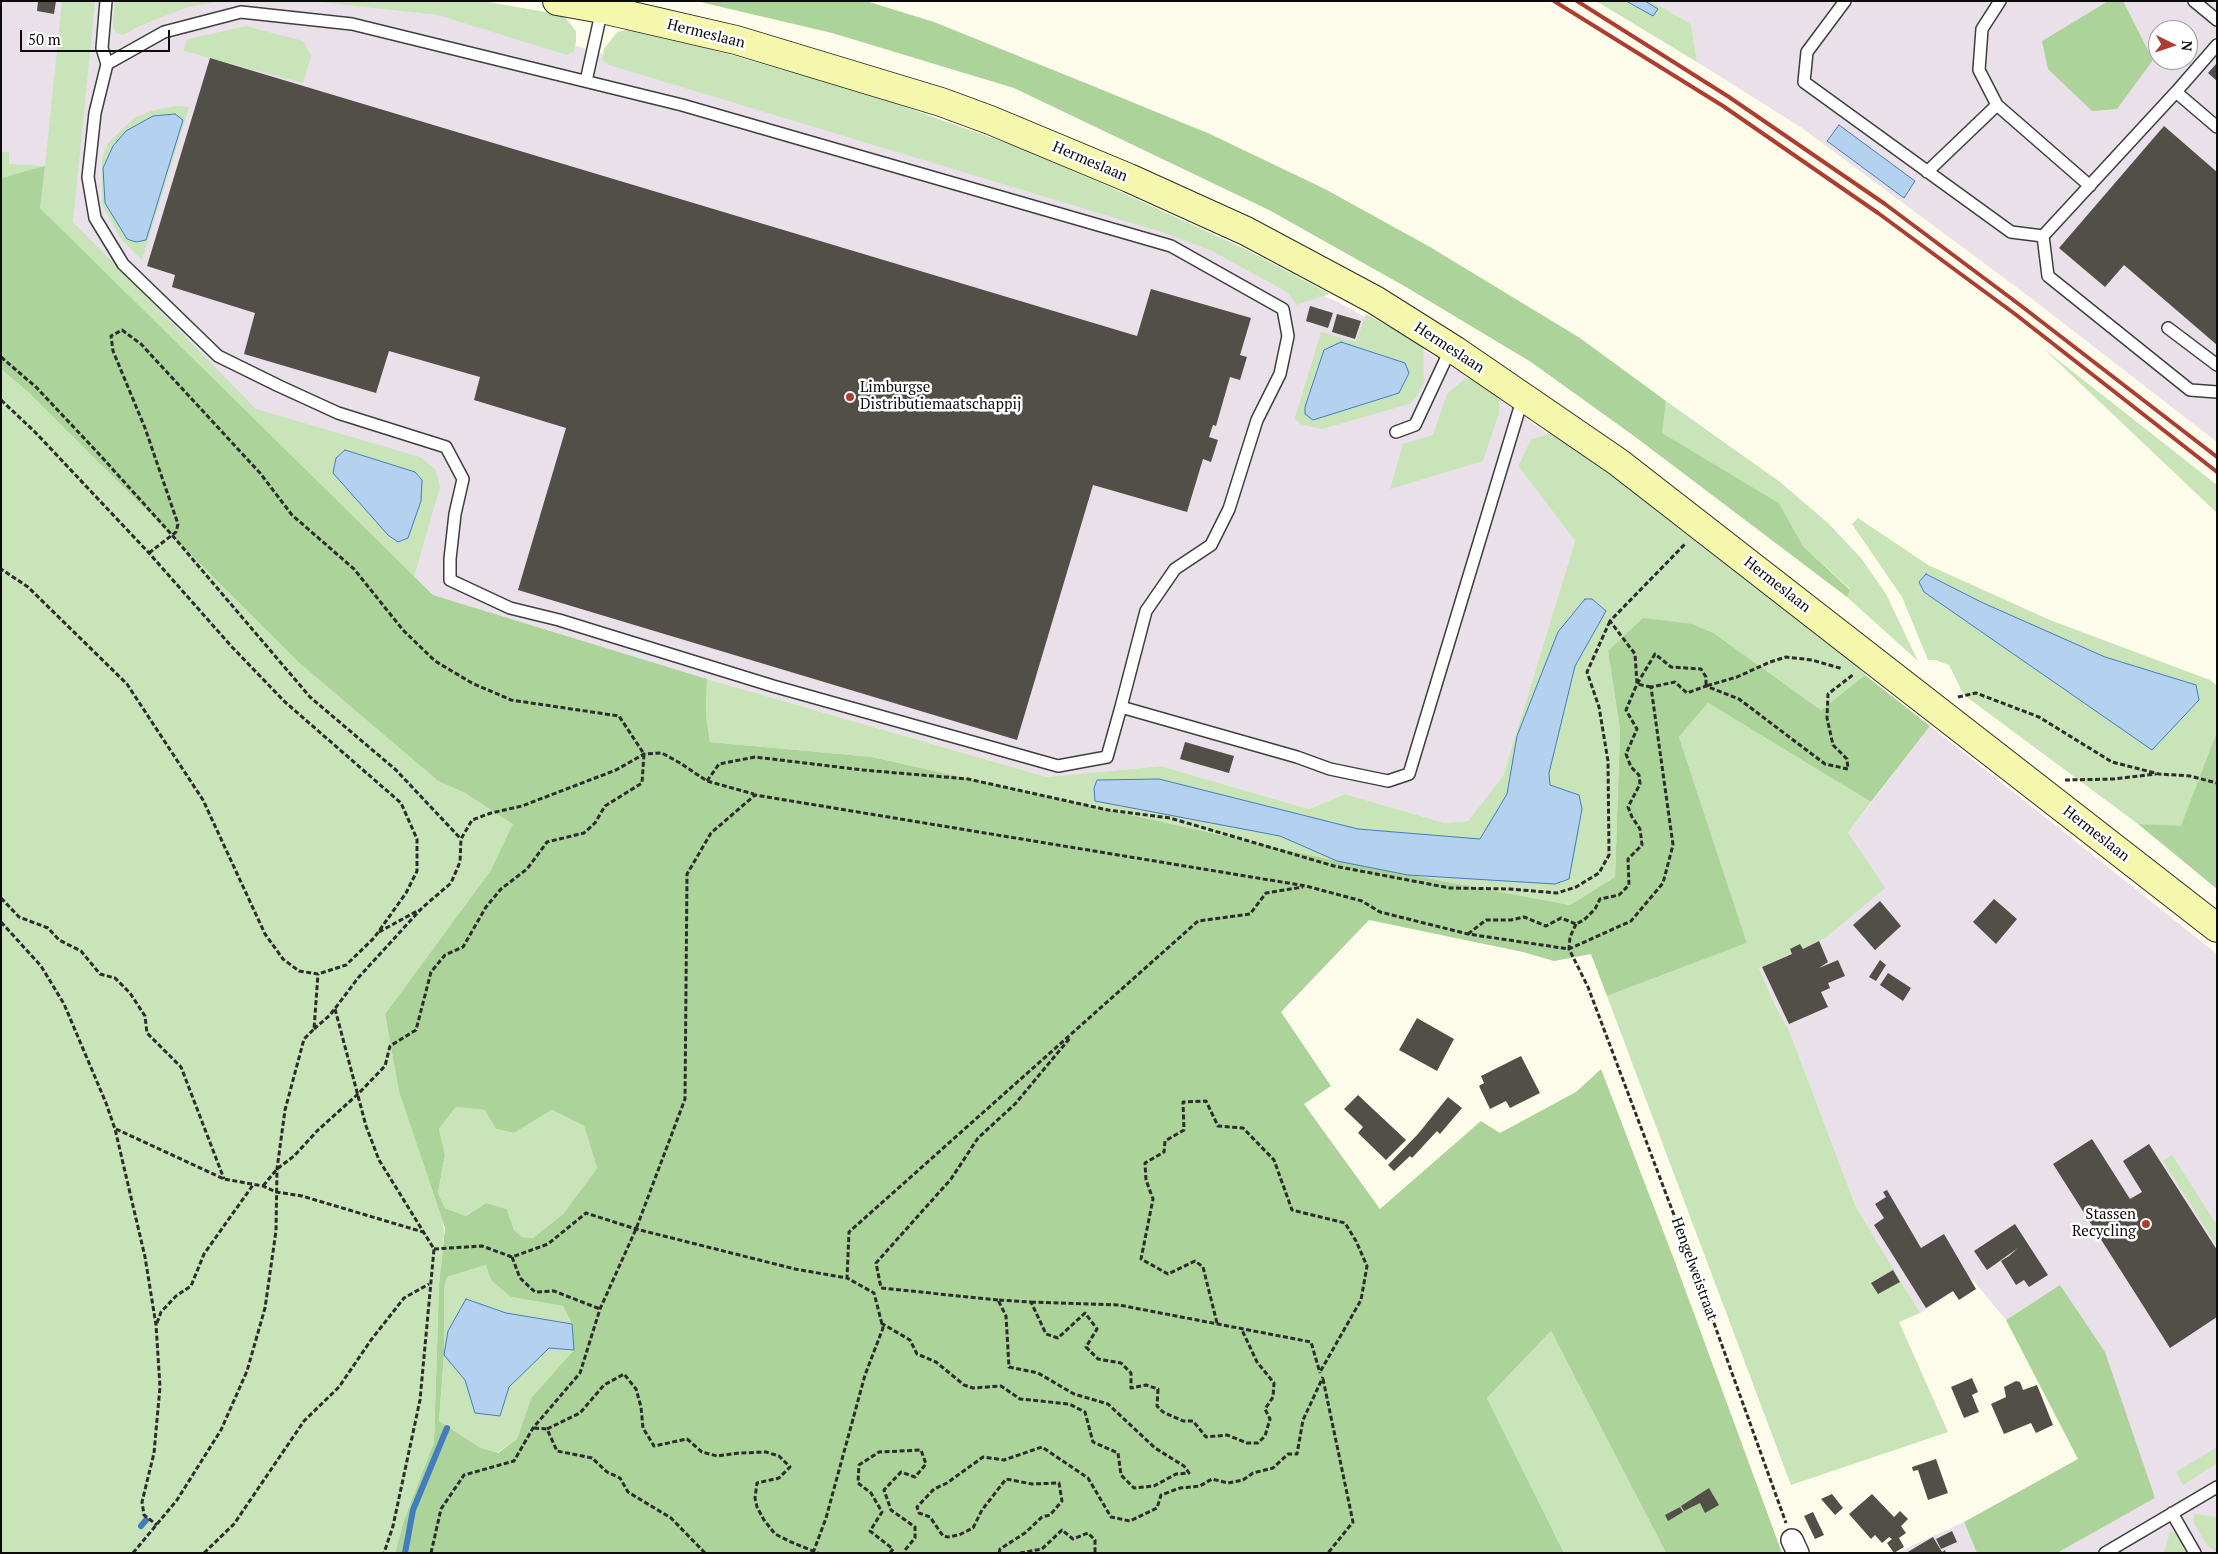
<!DOCTYPE html>
<html>
<head>
<meta charset="utf-8">
<style>
	body { margin:0 }
	#map { position:relative; width:2218px; height:1554px; overflow:hidden; background:#fdfceb; font-family:"PT Serif",serif }
	canvas { display:block }
	.frame { position:absolute; inset:0; border:2px solid #0b0b0b; pointer-events:none }
	.north { position:absolute; left:2148px; top:20px; width:50px; height:50px; box-sizing:border-box; background:#fff; border:1px solid #9d9d9d; border-radius:50%; rotate:94deg; font-size:14px; font-weight:700; line-height:20px; text-align:center; color:#0b0b0b }
	.north::after { content:''; display:block; margin:auto; width:18px; height:22px; background:#ad3c31; clip-path:polygon(50% 0,100% 100%,50% 72%,0 100%) }
	.scale { position:absolute; left:20px; top:30px; width:150px; height:22px; box-sizing:border-box; border:2px solid #0b0b0b; border-top:0; padding-left:6px; font-size:15px; line-height:18px; white-space:nowrap; color:#0b0b0b; -webkit-text-stroke:4px #fff; paint-order:stroke }
</style>
</head>
<body>
<div id="map">
<canvas width="2218" height="1554"></canvas>
<div class="frame"></div>
<div class="north">N</div>
<div class="scale">50 m</div>
</div>
<script>
const context = document.querySelector('canvas').getContext('2d');
context.lineJoin = 'round';
function fill(path, color) {
  context.fillStyle = color;
  context.fill(path, 'evenodd');
}
function shape(rows) {
  const path = new Path2D();
  for (const r of rows) {
    path.moveTo(r[0], r[1]);
    for (let i = 2; i < r.length; i += 2) path.lineTo(r[i], r[i + 1]);
  }
  return path;
}
function strokePath(path, color, width, dash) {
  context.strokeStyle = color;
  context.lineWidth = width;
  context.lineCap = dash ? 'butt' : 'round';
  context.setLineDash(dash || []);
  context.stroke(path);
}
function label(font, color, halo, rows, align = 'center') {
  context.font = font + ' "PT Serif",serif';
  context.lineWidth = 5;
  context.setLineDash([]);
  context.textBaseline = 'middle';
  context.strokeStyle = halo;
  context.fillStyle = color;
  for (const [text, x, y, turn = 0] of rows) {
    context.save();
    context.translate(x, y);
    context.rotate((+turn || 0) * Math.PI / 180);
    context.textAlign = isNaN(turn) ? turn : align;
    if (halo) context.strokeText(text, 0, 0);
    context.fillText(text, 0, 0);
    context.restore();
  }
}
fill(shape([
	[1,1,431,1,596,52,783,104,1118,207,1340,303,1460,371,1548,434,1531,439,1518,466,1575,541,1503,776,1468,821,1445,823,1345,794,1309,809,1161,766,1047,777,707,679,433,595,40,208,8,164,9,152,1,151],
	[1651,1,2108,1,2042,41,2153,60,2123,2,2121,1,2217,1,2217,442,2027,295,1802,128,1697,62,1691,24],
	[2158,30,2188,30,2188,60,2158,60],
	[1930,726,2217,954,2217,1553,2057,1553,2155,1498,2060,1285,2006,1320,1972,1279,1920,1313,1856,1207,1789,1030,1775,1005,1759,968,1824,939,1848,833],
	[1964,1522,1977,1553,1896,1553]
]), '#e9e0e9');
fill(shape([
	[62,1,95,1,73,222,256,409,420,457,436,470,440,487,414,577,40,208,45,167,1,178,1,151,9,152,9,164,45,166],
	[115,1,222,1,188,7,139,26,123,35,116,33,113,27],
	[311,1,482,1,563,15,576,31,576,42,574,51,567,55,438,15],
	[1596,1,1651,1,1691,24,1697,62],
	[246,26,303,41,311,56,303,83,184,51,186,41,193,38],
	[632,29,672,38,877,97,1020,148,1101,183,1243,248,1330,294,1296,305,1289,293,1212,251,1165,233,609,65,602,59,604,49,617,32],
	[176,106,189,107,142,260,121,239,102,205,102,158,108,143,134,118,154,110],
	[1366,314,1423,345,1424,382,1417,396,1409,404,1322,429,1300,424,1295,418,1321,332,1356,342],
	[2044,349,2217,485,2217,513],
	[1,369,28,392,297,661,438,781,465,793,514,824,491,870,385,1014,399,1092,443,1222,444,1235,439,1284,434,1442,404,1520,395,1553,1,1553],
	[1466,378,1484,381,1499,392,1499,413,1483,461,1390,489,1403,444,1433,435,1447,394],
	[1666,401,1780,482,1828,523,1861,558,1886,594,1918,661,1847,597,1850,589,1803,546,1779,503,1661,433],
	[1548,434,1568,440,1681,530,1856,664,1865,675,1821,710,1715,634,1608,651,1620,730,1615,877,1570,905,1337,861,872,757,710,742,706,714,707,679,1047,777,1161,766,1309,809,1345,794,1445,823,1468,821,1503,776,1575,541,1518,466,1531,439],
	[1858,518,1928,565,2050,620,2210,680,2217,686,2217,731,2181,827,2138,824,1964,695,1949,665,1935,660,1928,660,1902,597,1852,524],
	[1708,703,1871,802,1848,833,1885,888,1824,939,1759,968,1775,1005,1789,1030,1856,1207,1920,1313,1899,1322,1948,1432,1791,1485,1607,996,1747,943,1679,737],
	[456,1107,486,1110,496,1129,514,1133,552,1110,584,1126,597,1168,563,1214,533,1238,522,1237,514,1230,507,1209,486,1203,466,1216,445,1208,438,1193,445,1155,439,1129],
	[2172,1155,2217,1225,2217,1246,2163,1161],
	[486,1265,511,1297,563,1306,572,1324,506,1313,466,1300,444,1355,465,1380,476,1413,500,1416,508,1387,549,1348,574,1350,531,1398,517,1439,497,1453,481,1448,439,1421,444,1355,444,1289,447,1277],
	[1551,1331,1666,1553,1564,1553,1487,1398],
	[2217,1447,2217,1463,2183,1485,2176,1472],
	[2194,1514,2217,1517,2217,1552,2207,1545,2194,1523],
	[2170,1532,2178,1534,2189,1553,2164,1553]
]), '#c9e4b8');
fill(shape([
	[696,1,866,1,934,22,1088,84,1210,134,1325,189,1430,247,1580,338,1666,401,1662,433,1779,503,1803,546,1850,590,1847,597,1634,436,1531,362,1406,287,1269,210,1014,88,832,33],
	[2108,1,2123,1,2153,60,2117,109,2092,111,2048,69,2042,41],
	[45,166,40,208,433,595,707,679,706,714,710,742,872,757,1337,861,1570,905,1615,877,1620,730,1608,651,1643,618,1692,624,1715,634,1821,710,1865,675,1930,726,1871,802,1708,703,1679,737,1747,943,1607,996,1591,954,1554,961,1523,952,1369,920,1281,1012,1331,1086,1304,1104,1380,1209,1481,1121,1500,1133,1576,1092,1601,1069,1675,1262,1782,1553,1666,1553,1551,1331,1487,1398,1564,1553,395,1553,404,1520,434,1442,439,1284,445,1228,399,1092,385,1014,491,870,513,824,465,793,438,781,297,661,28,392,1,369,1,178],
	[456,1107,485,1110,496,1129,514,1133,552,1110,584,1126,597,1168,563,1214,533,1238,522,1237,514,1230,507,1209,486,1203,466,1216,445,1208,438,1193,445,1155,439,1129],
	[486,1265,491,1280,511,1297,563,1306,572,1324,574,1350,531,1398,517,1439,498,1453,481,1448,439,1421,444,1355,444,1289,447,1277],
	[2217,731,2217,889,2138,824,2181,826],
	[2060,1285,2105,1352,2155,1498,2057,1553,1977,1553,1964,1522,2078,1459,2006,1320]
]), '#acd399');
const water = shape([
	[1626,1,1645,1,1658,9,1653,16,1626,1],
	[175,114,183,120,146,240,136,242,127,239,105,203,103,168,113,146,126,131,153,116,175,114],
	[1839,125,1915,181,1904,198,1827,141,1839,125],
	[1341,342,1405,363,1409,373,1399,393,1313,420,1305,414,1305,407,1324,350,1341,342],
	[345,450,415,472,422,480,421,501,408,538,398,542,388,535,333,473,336,458,345,450],
	[1926,574,1981,602,2105,657,2196,685,2199,700,2152,750,1924,592,1919,582,1926,574],
	[1585,599,1592,599,1606,611,1575,666,1549,773,1550,785,1579,795,1582,809,1569,879,1555,884,1408,875,1337,861,1280,836,1095,801,1094,788,1097,780,1159,779,1358,829,1480,839,1507,794,1517,736,1558,632,1585,599],
	[466,1299,506,1313,572,1324,574,1350,549,1348,509,1387,500,1416,475,1413,465,1380,444,1355,448,1331,466,1299]
]);
fill(water, '#b4d2ef');
strokePath(water, '#437dbf', 1);
strokePath(shape([
	[141,1526,146,1520],
	[405,1553,413,1510,447,1428]
]), '#437dbf', 6);
fill(shape([
	[38,1,56,1,54,14,37,11],
	[210,58,1137,336,1151,289,1251,318,1240,355,1247,357,1240,380,1230,377,1216,426,1213,425,1209,437,1218,440,1211,462,1203,459,1187,512,1093,485,1017,740,518,590,566,428,474,400,480,377,389,351,376,393,244,354,255,313,172,287,175,275,147,266],
	[2217,63,2217,81,2208,73],
	[2164,126,2217,172,2217,345,2124,265,2105,287,2059,248],
	[1310,306,1333,313,1328,328,1306,321],
	[1337,314,1361,321,1355,339,1332,332],
	[1185,742,1234,756,1229,773,1180,759],
	[1994,899,2017,919,1996,944,1973,922],
	[1880,901,1901,926,1875,950,1853,925],
	[1819,941,1828,962,1819,968,1838,960,1845,976,1828,983,1830,988,1821,992,1828,1007,1789,1024,1762,967,1792,954,1790,949,1800,944,1803,949],
	[1880,960,1886,965,1876,981,1869,977],
	[1888,973,1911,988,1903,1001,1880,985],
	[1417,1018,1454,1039,1437,1071,1399,1050],
	[1521,1056,1540,1093,1510,1108,1506,1101,1490,1109,1479,1086,1484,1083,1481,1076],
	[1358,1095,1406,1140,1386,1160,1358,1133,1363,1127,1344,1109],
	[1448,1097,1462,1108,1440,1134,1437,1131,1412,1158,1410,1156,1394,1171,1388,1165,1418,1134],
	[2092,1139,2130,1199,2142,1192,2123,1161,2149,1144,2217,1250,2217,1317,2170,1348,2053,1164],
	[1887,1190,1921,1248,1944,1234,1976,1289,1959,1300,1953,1291,1926,1308,1874,1225,1884,1218,1875,1204,1886,1197,1883,1192],
	[2015,1224,2048,1275,2029,1287,2024,1280,2016,1285,2001,1261,2009,1256,2018,1248,1987,1270,1974,1251],
	[1893,1270,1900,1282,1878,1294,1871,1283],
	[1972,1378,1978,1392,1972,1395,1979,1412,1964,1418,1951,1387],
	[2016,1381,2020,1382,2023,1390,2037,1385,2053,1425,2036,1433,2031,1423,2004,1434,1991,1404,2006,1397,2004,1387],
	[1936,1459,1948,1493,1928,1500,1918,1470,1913,1471,1912,1467],
	[1709,1488,1719,1505,1705,1513,1700,1503,1684,1511,1681,1506],
	[1832,1494,1843,1508,1835,1515,1821,1499],
	[1872,1494,1894,1517,1900,1511,1908,1519,1901,1526,1906,1533,1899,1538,1904,1547,1894,1553,1887,1543,1892,1539,1889,1537,1882,1543,1875,1535,1871,1539,1849,1514],
	[1680,1507,1683,1512,1668,1521,1665,1515],
	[1813,1512,1824,1535,1815,1539,1804,1516],
	[1952,1531,1957,1542,1941,1549,1936,1539],
	[1933,1537,1942,1552,1945,1550,1946,1553,1906,1553]
]), '#524e48');
const lane = shape([
	[106,1,102,48,107,64],
	[1845,1,1807,52,1804,82,2011,232,2043,236],
	[2000,1,1982,29,1979,70,1997,105,2090,186],
	[2194,1,2217,20],
	[586,81,602,9],
	[2176,92,2217,45],
	[2217,127,2176,92,2043,236,2048,276,2190,390,2217,392],
	[1927,172,1997,105],
	[2168,328,2217,365],
	[1396,432,1415,425,1451,348],
	[1121,707,1107,757,1058,766,773,686,559,620,510,608,450,580,450,559,455,514,463,479,446,447,338,413,279,386,218,356,123,264,95,218,88,177,95,113,107,64,164,32,241,12,352,24,682,105,1171,246,1283,309,1288,336,1280,374,1257,420,1229,509,1211,545,1175,569,1146,611,1121,707,1297,757,1330,769,1388,781,1409,774,1523,397],
	[2172,1513,2195,1553],
	[2105,1553,2217,1487]
]);
const street = shape([
	[1792,1540,1798,1553]
]);
const secondary = shape([
	[557,1,602,9,736,40,941,102,990,120,1129,178,1246,231,1375,300,1456,351,1618,462,2217,928]
]);
strokePath(lane, '#3e3e3e', 14);
strokePath(street, '#3e3e3e', 24);
strokePath(secondary, '#2d2d2d', 30);
strokePath(shape([
	[1,357,36,387,99,454,172,535,310,697,396,770,461,839],
	[1,400,35,432,149,553,232,647,285,702,401,803,417,839,417,871,406,893,374,938,346,965,318,974,299,971,283,959,265,934,203,800,127,684,28,587,1,569],
	[149,553,176,532,178,524,145,428,113,351,111,336,122,330,141,344,260,473,292,515,354,569,403,630,435,661,472,683,511,700,619,716,644,754,642,783,605,806,595,823,584,833,547,842,527,869,501,889,486,907,463,947,445,955,431,972,416,1030,390,1046,385,1066,358,1094,318,1130,294,1156,277,1169,263,1186],
	[1651,687,1637,684,1635,654,1610,621,1686,543],
	[1958,697,1976,693,2039,717,2112,762,2159,774,2190,776,2217,783],
	[2065,780,2114,779,2156,774],
	[707,781,719,764,755,757,863,770,968,779,1108,810,1170,818,1334,866,1450,888,1510,889,1557,893,1576,887,1599,873,1609,855,1608,761,1599,707,1587,672,1610,621],
	[1,898,19,917,48,928,59,940,81,951,100,974,115,978,130,993,145,1016,147,1033,181,1067,224,1179],
	[1,922,41,966,64,1004,106,1103,115,1129,145,1257,156,1325,160,1387,154,1453,142,1502,144,1515,157,1525],
	[1576,924,1570,937,1569,949,1588,987,1697,1276,1786,1523],
	[379,932,419,910],
	[1468,934,1486,920,1511,920,1524,917,1546,926,1561,918,1576,924,1584,920,1595,909,1600,899,1619,895,1629,885,1628,859,1642,845,1640,829,1632,817,1628,807,1640,784,1639,775,1631,767,1626,754,1637,729,1626,710,1637,684,1655,654,1671,667,1701,669,1706,677,1706,686,1737,677,1770,662,1786,657,1812,660,1843,669],
	[335,1009,366,1126,379,1160,434,1249,420,1400,393,1526,384,1553],
	[314,1029,330,1015,358,978,422,908,451,883,460,862,461,839,472,820,491,813,522,806,616,770,644,754,662,753,680,763,707,781,754,794],
	[116,1129,224,1179,263,1186,276,1192,302,1196,423,1232],
	[434,1249,482,1246,512,1257,548,1244,586,1213,636,1229,795,1269,847,1278,849,1232,1198,921,1250,914,1266,893,1303,887],
	[512,1257,520,1278,535,1292,554,1291,600,1309],
	[998,1300,881,1288,876,1263,951,1179,978,1138,1015,1104,1070,1038],
	[1031,1302,1119,1305,1311,1342,1320,1373],
	[157,1323,161,1312,176,1296,191,1286,204,1254,253,1185],
	[881,1323,910,1340,917,1354,936,1362,964,1385,973,1388,1001,1386,1020,1399,1069,1404,1085,1412,1093,1442,1118,1453,1121,1475,1134,1488,1154,1486,1176,1474,1189,1473,1184,1466,1155,1448,1108,1404,1074,1394,1038,1373,1009,1367,1006,1316,998,1300,1031,1302,1046,1334,1058,1338,1085,1313,1097,1329,1086,1347,1098,1359,1121,1363,1131,1373,1131,1388,1146,1385,1158,1389,1157,1406,1163,1412,1183,1421,1193,1421,1206,1437,1227,1435,1247,1443,1258,1443,1265,1436,1270,1419,1265,1409,1273,1397,1274,1383,1257,1362,1241,1328],
	[1217,1323,1203,1267,1195,1261,1168,1274,1141,1259,1153,1199,1146,1180,1145,1163,1164,1152,1165,1141,1184,1130,1183,1102,1206,1101,1218,1126,1243,1128,1274,1160,1292,1210,1345,1223,1356,1241,1367,1266,1361,1300,1320,1372],
	[1323,1379,1353,1522,1328,1553],
	[534,1428,547,1429],
	[133,1553,177,1500,221,1430,247,1371,265,1308,276,1231,277,1169,285,1110,304,1039,314,1029,318,974],
	[204,1553,234,1524,304,1421,339,1387,371,1340,404,1298,429,1284],
	[431,1553,441,1509,464,1475,514,1461,533,1428,580,1373,600,1309,636,1229,685,1099,687,874,711,833,755,795,1306,886,1362,901,1380,912,1468,934,1569,949,1631,921,1663,883,1673,845,1651,687,1675,682,1687,693,1706,686,1739,699,1825,764,1848,769,1847,759,1833,745,1827,718,1828,694,1854,674],
	[705,1553,671,1518,628,1492,620,1478,607,1472,592,1458,557,1451,547,1429,580,1413,604,1385,624,1374,636,1389,641,1407,643,1428,654,1446,687,1439,702,1452,717,1456,739,1453,766,1452,779,1456,790,1467,779,1478,757,1483,755,1498,757,1507,764,1520,775,1534,791,1542,818,1553],
	[813,1553,826,1518,865,1375,883,1328,874,1293,847,1278],
	[890,1553,893,1549,870,1531,882,1512,871,1493,858,1483,859,1465,879,1452,921,1450,926,1464,915,1477,901,1472,884,1490,891,1510,915,1527,915,1538,905,1550,906,1553],
	[999,1553,1000,1549,1025,1533,1042,1517,1050,1515,1062,1501,1059,1483,1032,1484,1006,1479,982,1510,973,1528,959,1535,948,1537,943,1536,930,1517,919,1513,917,1507,934,1489,947,1483,983,1457,1004,1460,1042,1447,1088,1478,1111,1517,1130,1521,1157,1508,1161,1495,1180,1488,1200,1486,1212,1479,1228,1483,1243,1480,1253,1473,1273,1468,1288,1454,1297,1454,1303,1420,1323,1377],
	[1020,1553,1042,1549,1062,1530,1073,1539,1088,1533,1095,1540,1095,1553]
]), '#2d2d2d', 3, [5, 2.5]);
strokePath(lane, '#fff', 11);
strokePath(street, '#fff', 21);
strokePath(secondary, '#f5f7ac', 28);
strokePath(shape([
	[1554,1,1723,106,1878,213,2015,314,2217,472],
	[1577,1,1729,97,1885,204,2020,305,2217,457]
]), '#ad3c31', 4);
for (const [x, y, r, color] of [
	[850,397,5,"#ad3c31"],
	[2146,1224,5,"#ad3c31"]
]) {
  const dot = new Path2D();
  dot.arc(x, y, r, 0, 2 * Math.PI);
  context.fillStyle = color;
  context.fill(dot);
  strokePath(dot, '#fff', 2);
}
label('15px', '#0b0b0b', '#fff', [
	["Hermeslaan",706,34,14],
	["Hermeslaan",1090,162,23],
	["Hermeslaan",1449,348,33],
	["Hermeslaan",1777,585,38],
	["Hermeslaan",2096,834,38],
	["Hengelweistraat",1694,1269,70]
]);
label('15px', '#0b0b0b', '#fff', [
	["Limburgse",860,388],
	["Distributiemaatschappij",860,405],
	["Stassen",2136,1215,"right"],
	["Recycling",2136,1232,"right"]
], 'left');
</script>
</body>
</html>
